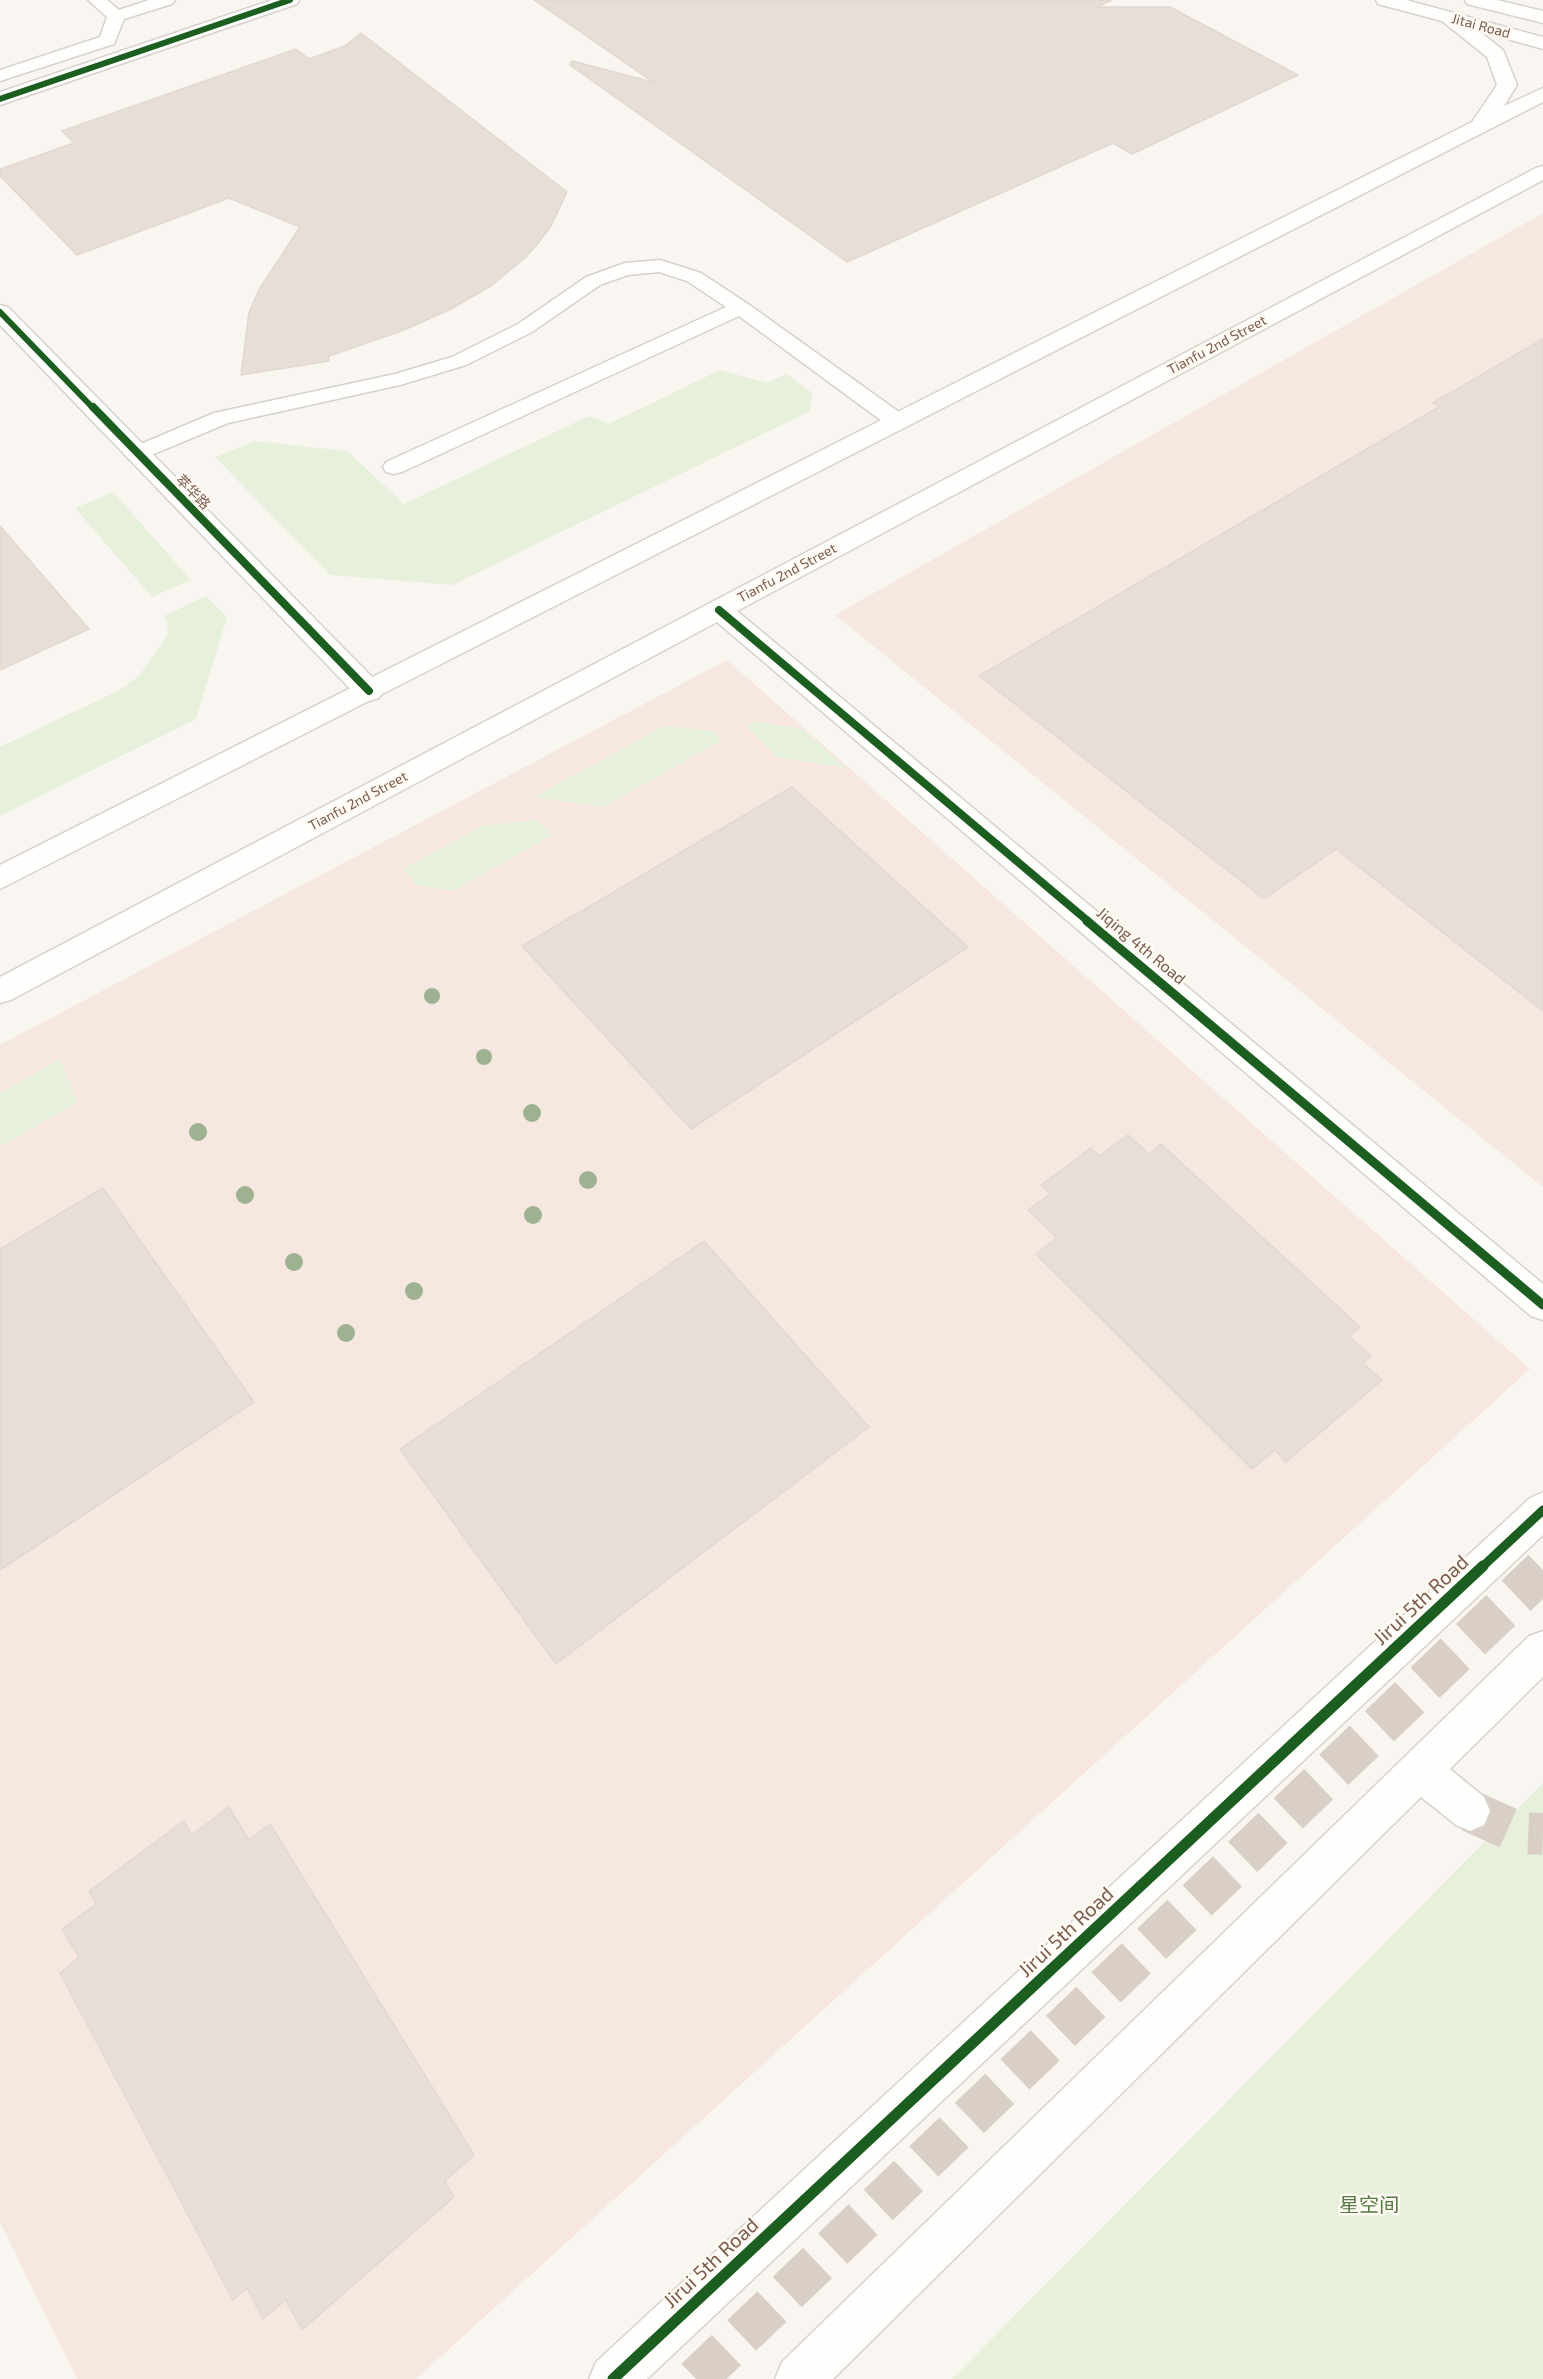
<!DOCTYPE html>
<html>
<head>
<meta charset="utf-8">
<style>
	body { margin:0 }
	canvas { display:block; background:#f9f5f0 }
</style>
</head>
<body>
<canvas width="1543" height="2379"></canvas>
<script>
const context = document.querySelector('canvas').getContext('2d');
context.lineJoin = 'round';
function fill(path, color) {
  context.fillStyle = color;
  context.fill(path, 'evenodd');
}
function shape(rows) {
  const path = new Path2D();
  for (const r of rows) {
    path.moveTo(r[0], r[1]);
    for (let i = 2; i < r.length; i += 2) path.lineTo(r[i], r[i + 1]);
  }
  return path;
}
function strokePath(path, color, width, dash) {
  context.strokeStyle = color;
  context.lineWidth = width;
  context.lineCap = dash ? 'butt' : 'round';
  context.setLineDash(dash || []);
  context.stroke(path);
}
function label(font, color, halo, rows, align = 'center') {
  context.font = font + ' "Exo 2","Noto Sans SC",sans-serif';
  context.lineWidth = 5;
  context.setLineDash([]);
  context.textBaseline = 'middle';
  context.strokeStyle = halo;
  context.fillStyle = color;
  for (const [text, x, y, turn = 0] of rows) {
    context.save();
    context.translate(x, y);
    context.rotate((+turn || 0) * Math.PI / 180);
    context.textAlign = isNaN(turn) ? turn : align;
    if (halo) context.strokeText(text, 0, 0);
    context.fillText(text, 0, 0);
    context.restore();
  }
}
fill(shape([
	[1543,213,1543,1187,835,615],
	[727,660,1530,1369,416,2379,77,2379,0,2222,0,1045]
]), '#f6e8e1');
fill(shape([
	[720,370,767,383,787,374,812,393,810,411,452,585,330,575,215,457,255,441,347,451,404,504,589,416,609,424],
	[113,492,191,580,152,597,75,508],
	[206,596,227,617,196,719,0,816,0,747,120,690,139,676,167,636,168,623,164,616],
	[756,721,802,729,846,768,777,757,746,726],
	[664,726,712,731,722,740,603,807,534,797],
	[537,820,552,835,453,891,417,885,403,869,482,826],
	[60,1059,77,1103,0,1146,0,1093],
	[1543,1783,1543,2379,952,2379]
]), '#e7f0db');
const building = shape([
	[534,0,1112,0,1097,7,1170,7,1298,75,1132,154,1113,143,847,262,570,65,572,61,653,82,534,0],
	[361,33,567,192,551,226,540,241,526,257,492,285,451,309,404,330,329,356,329,361,241,375,249,312,260,288,300,227,229,198,77,255,0,176,0,169,74,143,62,131,296,49,309,59,345,46,361,33],
	[1543,339,1543,1011,1336,849,1264,899,979,676,1439,407,1433,403,1543,339],
	[0,526,89,629,0,670,0,526],
	[792,787,968,947,691,1129,522,946,792,787],
	[1128,1135,1149,1154,1161,1144,1360,1327,1349,1336,1371,1356,1363,1363,1382,1380,1286,1462,1275,1450,1252,1469,1036,1254,1057,1238,1028,1210,1050,1194,1041,1185,1091,1148,1099,1156,1128,1135],
	[103,1188,254,1402,0,1570,0,1249,103,1188],
	[704,1241,869,1427,556,1664,400,1449,704,1241],
	[229,1807,249,1840,270,1824,474,2155,445,2181,454,2197,302,2330,286,2300,263,2319,247,2288,233,2300,60,1973,79,1957,62,1929,96,1904,89,1891,184,1821,192,1835,229,1807]
]);
fill(building, '#e6ded7');
strokePath(building, '#e2d8d2', 1.5);
strokePath(shape([
	[1470,1811,1519,1833,1543,1834],
	[696,2379,1543,1570]
]), '#d9cfc7', 42, [42, 21]);
const lane = shape([
	[88,0,107,0,119,10,149,0,175,0,172,4,124,19,114,44,0,81,0,70,100,37,107,17,88,0],
	[660,260,701,273,748,304,906,417,909,422,906,427,898,429,890,427,739,316,402,472,394,474,386,472,383,467,386,462,726,307,687,281,659,272,628,275,600,285,532,332,466,365,400,385,228,423,137,461,129,459,126,454,129,449,214,413,395,374,452,357,518,324,586,277,625,263,660,260]
]);
const street = shape([
	[272,0,299,0,297,4,0,105,0,92,272,0],
	[0,305,8,307,379,684,383,691,379,698,369,701,359,698,0,325,0,305]
]);
const secondary = shape([
	[1376,0,1406,0,1543,37,1543,49,1479,31,1503,50,1517,85,1504,106,1543,88,1543,102,0,889,0,865,1472,122,1497,85,1487,57,1442,21,1378,4,1376,0],
	[1465,0,1497,0,1543,11,1543,23,1467,4,1465,0],
	[1543,166,1543,180,737,611,1543,1284,1543,1320,1531,1316,717,622,11,1000,0,1003,0,977,1536,168,1543,166],
	[1543,1492,1543,1535,647,2379,589,2379,596,2362,1530,1498,1543,1492],
	[1543,1631,1543,1677,1450,1769,1484,1797,1490,1811,1484,1825,1470,1831,1456,1825,1421,1797,833,2379,775,2379,782,2362,1529,1636,1543,1631]
]);
strokePath(lane, '#d7d1cb', 3);
strokePath(street, '#d7d1cb', 3);
strokePath(secondary, '#d9d2cb', 3);
fill(lane, '#fefefd');
fill(street, '#fefefd');
fill(secondary, '#fefefd');
strokePath(shape([
	[0,99,290,0],
	[0,312,94,409]
]), '#1b5e20', 6);
strokePath(shape([
	[93,407,369,691],
	[719,610,1089,922]
]), '#1b5e20', 8);
strokePath(shape([
	[1087,921,1543,1305],
	[1481,1568,1543,1510]
]), '#1b5e20', 9);
strokePath(shape([
	[613,2379,1483,1566]
]), '#1b5e20', 11);
context.fillStyle = '#9eb190';
for (const [x, y, r] of [
	[432,996,8],
	[484,1057,8],
	[532,1113,9],
	[198,1132,9],
	[588,1180,9],
	[245,1195,9],
	[533,1215,9],
	[294,1262,9],
	[414,1291,9],
	[346,1333,9]
]) {
  context.beginPath();
  context.arc(x, y, r, 0, 2 * Math.PI);
  context.fill();
}
label('14px', '#7a5c4d', '#fffaf3', [
	["Jitai Road",1481,26,15],
	["Tianfu 2nd Street",1217,345,-28],
	["萃华路",193,492,46],
	["Tianfu 2nd Street",787,573,-28],
	["Tianfu 2nd Street",358,801,-28]
]);
label('16px', '#7a5c4d', '#fffaf3', [
	["Jiqing 4th Road",1141,946,40]
]);
label('20px', '#7a5c4d', '#fffaf3', [
	["Jirui 5th Road",1421,1600,-43],
	["Jirui 5th Road",1066,1932,-43],
	["Jirui 5th Road",711,2263,-43]
]);
label('20px', '#537a41', '#fffaf3', [
	["星空间",1369,2205]
]);
</script>
</body>
</html>
